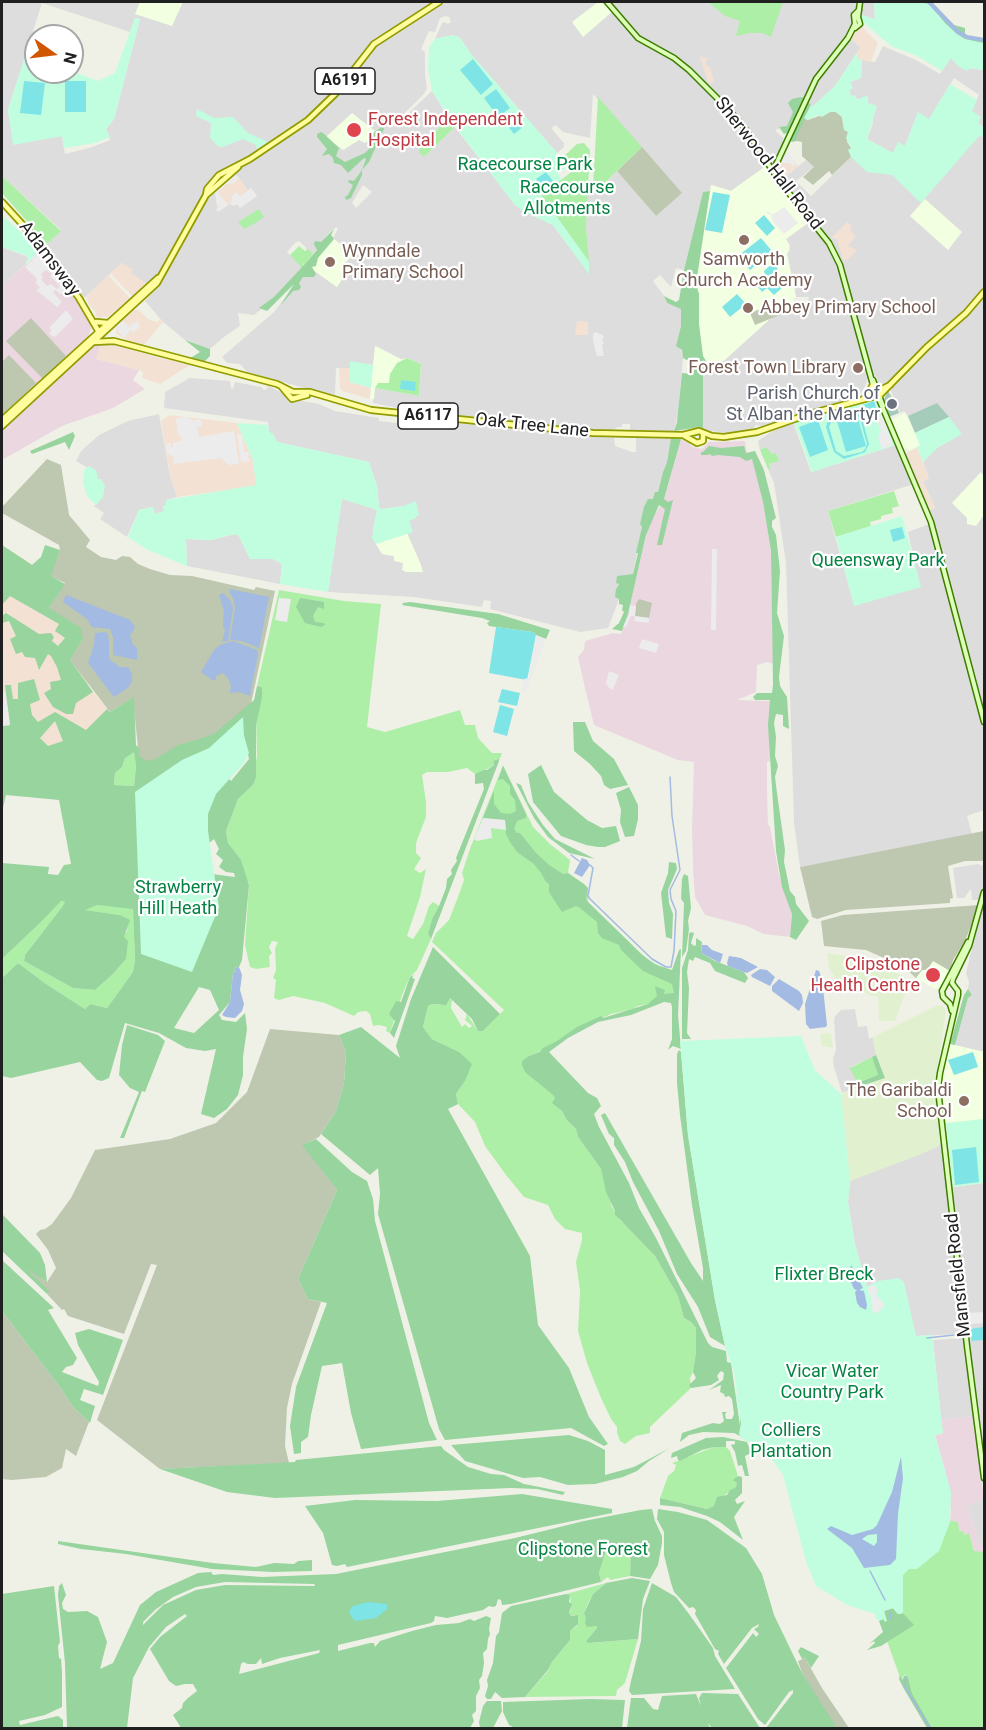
<!DOCTYPE html>
<html>
<head>
<meta charset="utf-8">
<style>
	body { margin:0 }
	#map { position:relative; width:986px; height:1730px; overflow:hidden; background:#f0f1e6; font-family:Roboto,sans-serif }
	canvas { display:block }
	.frame { position:absolute; inset:0; border:3px solid #202020; pointer-events:none }
	.north { position:absolute; left:24px; top:24px; width:60px; height:60px; box-sizing:border-box; background:#fff; border:2px solid #a6a6a6; border-radius:50%; rotate:104deg; font-size:16px; font-weight:700; line-height:24px; text-align:center; color:#202020 }
	.north::after { content:''; display:block; margin:auto; width:21px; height:27px; background:#d05600; clip-path:polygon(50% 0,100% 100%,50% 72%,0 100%) }
</style>
</head>
<body>
<div id="map">
<canvas width="986" height="1730"></canvas>
<div class="frame"></div>
<div class="north">N</div>
</div>
<script>
const context = document.querySelector('canvas').getContext('2d');
context.lineJoin = 'round';
function fill(path, color) {
  context.fillStyle = color;
  context.fill(path, 'evenodd');
}
function shape(rows) {
  const path = new Path2D();
  for (const r of rows) {
    path.moveTo(r[0], r[1]);
    for (let i = 2; i < r.length; i += 2) path.lineTo(r[i], r[i + 1]);
  }
  return path;
}
function strokePath(path, color, width, dash) {
  context.strokeStyle = color;
  context.lineWidth = width;
  context.lineCap = dash ? 'butt' : 'round';
  context.setLineDash(dash || []);
  context.stroke(path);
}
function label(font, color, halo, rows, align = 'center') {
  context.font = font + ' Roboto,sans-serif';
  context.lineWidth = 4.5;
  context.setLineDash([]);
  context.textBaseline = 'middle';
  context.strokeStyle = halo;
  context.fillStyle = color;
  for (const [text, x, y, turn = 0] of rows) {
    context.save();
    context.translate(x, y);
    context.rotate((+turn || 0) * Math.PI / 180);
    context.textAlign = isNaN(turn) ? turn : align;
    if (halo) context.strokeText(text, 0, 0);
    context.fillText(text, 0, 0);
    context.restore();
  }
}
fill(shape([
	[2,2,874,2,875,19,861,15,853,10,852,24,847,36,861,47,835,86,812,107,801,97,787,126,775,130,783,138,785,149,776,171,782,179,806,160,814,167,796,181,811,196,852,156,887,173,981,135,984,138,984,810,967,816,972,834,800,867,794,823,786,563,774,483,768,469,770,468,768,465,778,461,776,453,772,455,760,450,758,441,771,432,793,422,811,472,896,445,898,446,914,484,828,511,854,605,920,587,908,532,932,523,928,511,935,508,923,481,929,478,923,462,928,455,942,444,937,404,908,416,904,411,900,413,888,384,884,385,878,382,875,375,868,378,863,391,852,399,838,404,762,426,756,425,751,431,726,433,703,430,703,373,712,371,710,365,719,365,771,318,792,310,794,307,804,314,809,297,796,297,787,254,790,250,786,239,810,222,778,187,766,166,731,191,712,185,710,191,703,192,684,270,676,268,671,287,660,275,653,281,664,296,667,303,681,308,681,326,678,338,683,358,678,413,674,431,630,431,630,424,622,424,622,427,617,427,613,431,557,427,479,417,418,412,373,403,375,388,418,395,421,364,407,358,401,359,376,346,373,365,350,362,350,368,336,368,335,395,319,392,247,372,240,364,227,363,222,357,274,312,309,267,337,287,342,266,352,255,333,238,338,229,336,227,328,234,313,254,299,241,295,243,287,252,303,268,274,299,254,315,238,313,240,326,224,337,210,349,185,340,163,322,145,301,155,290,130,273,122,263,83,299,45,246,61,230,2,176],
	[42,3,130,32,135,18,140,19,114,119,106,129,110,140,92,147,65,154,62,136,10,122,8,110],
	[446,16,449,17,451,22,448,24,445,22,442,23,435,39,453,35,460,38,471,54,557,153,564,147,564,143,551,128,556,125,563,132,590,138,593,94,681,193,656,216,617,171,596,191,593,193,587,193,586,227,589,273,553,225,516,206,455,127,424,157,419,148,449,118,432,91,395,126,390,127,423,95,427,89,425,75,425,52,421,49,429,31,435,32,440,18],
	[363,185,372,192,356,208,352,203],
	[883,46,916,60,940,74,951,57,958,66,967,70,969,68,984,70,984,128,978,123,971,111,979,95,954,78,929,120,918,113,905,146,894,154,867,139,873,123,867,103,851,96,849,90,850,82,861,78,862,60,875,62],
	[2,247,28,257,26,264,2,286],
	[190,378,230,381,231,388,233,389,235,382,261,387,264,390,267,389,268,386,285,394,288,402,302,401,319,404,335,411,379,418,379,421,431,427,432,420,516,428,528,431,614,438,615,446,632,452,636,452,636,438,671,438,667,462,663,472,658,492,640,523,642,527,633,574,617,577,619,583,616,589,619,599,608,628,580,632,490,609,491,601,484,600,482,607,414,597,328,592,342,498,377,510,373,530,375,542,383,554,394,556,398,562,421,565,407,534,412,532,404,506,381,509,379,507,377,486,369,462,277,442,269,432,268,422,164,408,165,392],
	[159,414,170,476,177,497,166,500,167,505,163,506,164,511,155,514,153,507,139,510,127,537,100,519,104,513,94,506,103,497,98,480,88,468,76,461,81,451,99,435,128,421],
	[235,534,239,536,250,559,273,559,282,564,280,584,187,566,186,539,211,540],
	[978,864,984,866,984,885,981,900,972,900,971,889,964,898,957,898,953,868],
	[984,900,984,1052,955,1045,968,998,972,995,968,989,969,982,966,973],
	[855,1009,858,1027,867,1026,869,1039,873,1037,876,1055,851,1067,858,1087,842,1093,834,1067,833,1058,836,1050,834,1021,835,1016,841,1010],
	[942,1143,947,1188,984,1183,984,1493,973,1416,941,1420,933,1340,961,1338,961,1334,916,1336,878,1281,867,1287,855,1244,848,1202,850,1181],
	[984,1499,984,1546,980,1547,967,1506]
]), '#dedddd');
fill(shape([
	[861,26,878,43,871,62,856,59,858,55,856,54,861,47,850,38,856,28],
	[703,56,703,58,708,58,705,64,710,67,714,81,709,85,700,57],
	[785,149,798,166,781,179,776,171],
	[237,175,248,190,251,188,257,196,240,208,237,204,233,206,230,204,218,212,215,191,222,184],
	[847,222,852,226,850,231,856,236,848,246,857,250,850,258,843,260,837,239,834,239,832,237],
	[122,263,133,270,131,273,147,284,133,297,110,273],
	[108,275,130,298,109,316,99,318,95,316,96,313,87,302,89,301,86,297],
	[133,310,139,310,148,319,157,322,160,319,163,322,143,346,130,343,116,333,117,326],
	[577,321,588,322,588,335,575,335],
	[104,342,160,358,190,365,160,384,142,378,143,373,139,370,96,359,101,343],
	[339,368,350,368,350,382,371,388,370,399,342,391,340,387],
	[170,415,237,423,253,460,257,486,177,497,170,476,161,421],
	[917,447,929,478,923,481,935,508,928,511,905,454],
	[2,545,33,565,81,628,88,686,110,712,93,735,2,771]
]), '#f3e2d4');
fill(shape([
	[40,252,73,295,91,323,91,329,88,336,97,345,101,343,96,359,139,370,133,380,145,389,113,408,62,426,2,460,2,286],
	[681,439,688,442,692,447,702,449,709,442,745,441,747,453,753,461,763,502,771,551,773,664,767,662,757,665,756,692,737,700,770,701,770,761,767,762,767,792,768,824,770,827,779,874,792,914,790,937,764,934,747,926,705,915,695,897,693,868,692,830,694,762,678,760,594,725,585,688,578,657,584,650,585,641,613,633,621,634,628,614,646,535,650,522,664,500],
	[973,1416,984,1499,967,1506,980,1546,984,1546,984,1552,978,1553,974,1551,969,1534,964,1535,950,1522,951,1510,946,1474,935,1435,943,1433,941,1420]
]), '#ebd7df');
fill(shape([
	[140,2,183,2,172,26,135,14],
	[598,2,605,2,613,11,583,37,572,22],
	[352,113,379,134,373,145,367,141,365,143,359,140,343,150,326,137],
	[766,166,779,185,778,187,793,202,798,211,810,221,786,239,790,246,787,254,796,297,793,298,794,301,791,305,792,310,771,318,718,366,710,365,705,361,703,356,699,324,699,294,696,284,711,185,731,191],
	[925,199,962,232,948,250,910,216],
	[333,238,353,255,342,266,347,272,337,287,309,267],
	[375,346,402,360,407,358,421,364,419,396,375,388,374,399,370,399],
	[905,413,921,445,909,451,907,448,903,450,891,420],
	[981,472,984,476,984,515,976,526,967,524,967,518,952,503],
	[407,533,421,565,423,572,406,572,402,570,403,563,394,561,394,556,382,554,376,544],
	[933,960,950,971,939,988,935,989,916,978,922,970,927,970],
	[950,1044,984,1052,984,1119,946,1123,941,1082]
]), '#f3ffe1');
fill(shape([
	[830,112,836,112,842,117,844,129,849,132,847,142,852,149,851,157,832,175,829,171,813,185,803,177,814,167,802,156,802,142,797,141,795,138,804,118,808,120],
	[642,147,682,193,656,216,617,171],
	[778,302,781,309,791,305,792,310,755,325,750,313],
	[31,318,66,356,43,379,6,341],
	[9,355,36,383,2,415,2,362],
	[47,459,61,465,69,515,90,540,86,547,101,557,116,560,122,556,130,557,138,564,150,569,170,575,192,576,254,590,256,587,275,591,251,704,215,735,160,760,136,765,138,748,133,698,110,712,70,660,83,639,49,608,65,583,50,576,60,550,59,545,2,513,2,507],
	[639,599,652,603,649,618,635,616,636,604],
	[984,831,984,861,965,861,948,866,953,898,950,899,950,903,846,910,817,919,812,917,800,867],
	[979,905,965,941,953,960,950,971,933,961,927,970,922,970,916,978,904,967,866,950,824,946,821,921,843,915],
	[270,1029,339,1035,346,1052,344,1083,336,1111,319,1137,303,1145,337,1190,298,1279,308,1299,321,1302,292,1384,287,1408,285,1446,289,1463,160,1469,97,1420,157,1265,151,1264,124,1334,68,1316,64,1309,62,1310,47,1294,48,1291,23,1265,47,1282,56,1268,48,1250,36,1234,40,1230,45,1229,52,1224,71,1198,95,1150,170,1139,216,1123,247,1092],
	[2,1311,62,1390,73,1407,89,1422,76,1456,66,1449,62,1468,46,1477,12,1480,2,1479],
	[805,1658,822,1688,849,1728,837,1728,826,1714,802,1673,798,1661]
]), '#bec7b0');
fill(shape([
	[827,953,868,960,883,965,910,980,895,1021,879,1021,878,996,871,996,856,987,840,986,829,968],
	[938,1005,943,1006,946,1011,936,1078,942,1143,937,1147,919,1155,850,1181,841,1094,885,1078,876,1056,873,1037],
	[831,1033,833,1048,822,1046,820,1034]
]), '#e1f1d0');
fill(shape([
	[708,2,783,2,771,37,762,33,750,33,736,36,740,21,725,16],
	[598,97,642,147,596,191,593,187],
	[449,118,455,127,424,157,419,152,419,148],
	[584,143,590,150,586,227,589,262,541,195,574,170,563,157,577,144],
	[2,176,61,231,47,244,2,193],
	[259,209,264,217,254,224,244,229,238,222],
	[299,246,305,251,307,250,306,247,313,254,304,265,301,261,304,266,302,268,290,255],
	[407,358,421,364,419,396,375,388,378,383,389,383,390,374,397,363],
	[767,447,771,454,776,453,779,461,769,464,770,469,768,469,760,450],
	[894,491,899,506,892,508,893,513,881,516,881,519,870,522,871,526,836,537,828,511],
	[279,590,344,601,381,604,367,727,385,732,460,710,465,725,475,725,478,738,492,753,502,753,499,761,497,759,493,761,494,765,480,773,475,774,467,768,448,772,427,772,422,775,426,802,426,817,416,843,416,853,421,858,414,869,420,873,426,869,420,897,407,936,413,939,423,924,429,906,433,902,439,906,432,919,428,934,431,939,417,970,410,977,402,995,390,1033,386,1031,387,1027,379,1025,373,1026,370,1014,366,1011,358,1012,354,1016,325,1003,293,996,279,1000,274,998,276,980,273,978,276,970,275,948,278,942,272,941,269,947,272,953,269,956,270,967,256,969,250,967,245,945,249,884,228,843,226,831,238,799,253,785,257,755,256,719,262,698,262,687,257,686],
	[134,751,136,765,134,786,114,785,115,773,122,767,125,758],
	[503,765,533,827,550,844,570,860,568,873,588,888,588,902,646,958,661,967,672,970,675,994,648,1004,638,1006,633,1009,611,1014,576,1030,540,1052,529,1056,531,1076,553,1094,566,1119,576,1129,578,1137,601,1169,612,1207,623,1223,655,1256,678,1296,684,1318,691,1322,696,1328,696,1352,693,1372,690,1378,691,1388,650,1427,650,1433,636,1436,625,1444,620,1441,617,1432,617,1427,611,1419,601,1398,587,1363,578,1331,580,1291,576,1262,582,1240,582,1233,565,1229,555,1219,548,1205,524,1197,506,1175,485,1146,475,1122,458,1104,456,1094,465,1081,459,1052,432,1039,423,1027,428,1006,432,1004,440,1005,450,998,452,1000,451,1008,462,1027,465,1024,469,1028,472,1026,465,1020,467,1014,478,1031,483,1031,504,1010,432,942,436,933,449,920,458,897,464,880,462,873,471,846],
	[60,901,65,902,62,907,25,955,24,961,73,988,95,990,113,974,126,959,123,937,127,931,128,923,120,915,83,910,97,905,133,908,135,960,133,972,107,1008,90,1004,85,1009,46,984,18,963,2,978,2,959,42,921],
	[872,1057,878,1075,857,1083,850,1068],
	[714,1447,726,1447,730,1451,738,1476,734,1480,737,1483,735,1488,722,1497,714,1506,707,1509,660,1498,668,1476,674,1471,676,1465,672,1463],
	[945,1520,958,1522,959,1531,963,1531,964,1535,969,1533,974,1551,984,1552,984,1728,932,1728,912,1693,908,1677,905,1674,901,1680,887,1641,913,1625,903,1613,903,1575],
	[614,1545,631,1547,630,1576,610,1580,608,1577,601,1582,599,1573,604,1557,607,1547],
	[606,1583,593,1594,588,1603,584,1613,591,1626,597,1626,597,1628,586,1641,589,1643,638,1639,625,1683,617,1690,616,1696,525,1697,548,1671,552,1662,570,1640,570,1631,577,1626,575,1615,571,1616,569,1613,571,1609,570,1595,566,1594]
]), '#aeefa8');
fill(shape([
	[892,2,932,2,954,25,965,28,965,36,984,39,984,57],
	[801,97,804,98,802,105,789,132,784,134,779,127,787,126,793,112,788,103,792,99],
	[808,102,811,105,796,138,797,141,792,142,790,140],
	[382,127,384,128,384,129,369,162,362,170,362,175,351,198,346,200,345,197,348,195,353,185,348,182,349,180,354,181,362,170,366,159,364,158,348,173,341,165,334,163,333,158,329,154,322,156,327,149,317,137,317,134,321,132,323,133,339,148,336,156,345,162,365,153,369,149,367,143,374,132],
	[710,191,696,284,699,294,699,324,703,356,712,371,703,373,703,430,700,427,674,431,677,422,682,373,691,374,695,369,700,367,683,358,682,350,676,346,681,326,681,309,667,303,664,296,676,302,679,300,684,270,703,192],
	[334,229,331,235,334,239,318,258,316,266,312,267,316,274,314,277,303,277,299,283,301,287,299,290,293,291,280,306,294,284,267,311,259,308,274,297,304,265,317,250,314,244,315,241,321,242],
	[185,340,210,349,210,356,203,363,189,359,200,352],
	[73,432,75,436,69,450,65,442,32,454,30,451],
	[671,438,681,439,664,499,668,502,673,500,662,545,657,545,665,509,659,505,646,535,628,614,622,631,612,629,619,623,624,612,622,610,623,605,619,604,619,599,615,597,616,589,619,584,616,583,617,576,633,574,638,553,636,553,642,527,640,524,644,507,648,499,653,499,655,492,658,492,663,472,667,462],
	[709,446,721,448,744,446,746,453,755,451,764,470,776,518,772,521,772,527,776,535,780,571,777,613,784,636,779,677,780,686,787,697,789,729,783,726,783,715,776,714,774,723,776,737,775,756,778,766,775,777,777,793,785,850,784,862,790,891,795,897,796,904,809,921,796,940,790,937,792,914,782,887,776,851,768,725,770,700,755,700,753,697,757,693,772,693,773,685,771,551,763,502,752,459,746,461,740,457,718,455,712,456,710,454,708,455,701,455,701,452,703,452],
	[2,545,32,565,41,557,45,545,60,550,51,576,65,584,49,608,81,628,83,639,70,660,93,692,76,703,73,714,66,714,53,707,44,693,51,689,50,682,61,680,57,667,51,656,48,654,39,670,35,658,25,657,22,652,16,654,10,639,16,636,9,621,2,623,2,616,6,613,39,634,51,633,54,637,52,641,58,646,65,638,55,631,59,624,10,596,2,605],
	[300,598,324,602,324,609,318,607,313,616,315,622,324,623,325,625,321,627,305,623,296,607],
	[410,602,498,614,550,630,546,639,536,635,533,632,489,626,487,623,490,621,482,618,402,605,403,603],
	[34,679,40,700,30,704,32,715,38,722,55,712,86,730,107,709,110,712,134,697,136,745,140,749,139,756,147,761,156,759,178,745,203,738,215,733,254,700,257,686,262,687,262,698,256,725,256,777,253,785,238,799,226,831,228,843,241,860,249,885,242,960,239,967,234,968,236,971,233,973,230,1002,219,1015,222,1020,236,1022,245,1013,247,1029,243,1057,243,1075,238,1095,227,1109,214,1118,201,1114,216,1049,205,1051,186,1048,159,1033,125,1023,109,1078,102,1081,97,1080,80,1062,11,1078,2,1076,2,978,18,963,46,984,85,1009,90,1004,107,1008,133,972,135,960,133,909,97,905,85,910,120,915,130,920,124,937,128,941,126,959,113,974,95,990,73,988,24,961,25,955,62,907,65,902,61,901,42,921,2,959,2,863,49,867,48,874,58,875,64,865,71,864,59,800,6,795,2,812,2,726,10,725,5,685,11,685,13,699,18,699,18,683],
	[55,721,63,741,48,746,40,738],
	[244,736,249,759,231,781,223,770],
	[134,752,136,766,134,786,114,785,115,773,122,767,125,758],
	[214,839,219,849,216,854,223,860,219,867,226,872,234,873,235,877,212,874,206,846],
	[199,987,210,990,219,1010,194,1033,174,1028],
	[573,722,585,722,593,741,614,759,628,785,610,789,604,785,601,776,590,764,574,751],
	[498,759,499,761,431,939,428,934,432,919,439,906,446,888,447,879,452,874,451,870,457,861,456,858,462,843,484,789,483,783,475,784,475,774,484,770,487,770,494,765,493,761],
	[541,765,554,792,587,820,602,828,616,826,620,841,605,847,598,847,586,845,561,836,533,802,528,774],
	[503,766,526,814,526,818,517,821,514,829,517,833,520,833,536,853,549,865,563,874,568,873,584,884,588,888,586,899,588,902,640,953,654,964,672,970,679,950,681,949,678,1015,681,1049,673,1046,668,1050,672,1039,672,1007,671,1003,664,1002,631,1015,598,1022,568,1038,549,1052,588,1093,597,1098,601,1106,594,1114,599,1127,629,1183,639,1208,656,1238,708,1343,712,1347,726,1351,727,1362,731,1363,740,1426,740,1374,865,1611,792,1493,772,1452,734,1433,703,1432,689,1435,680,1442,682,1433,713,1423,720,1424,724,1421,722,1412,727,1412,725,1414,726,1419,732,1419,734,1414,732,1399,729,1396,725,1397,724,1394,720,1392,721,1385,709,1390,723,1380,724,1373,721,1371,719,1373,717,1376,719,1380,711,1385,691,1388,689,1385,696,1378,693,1372,696,1352,696,1328,691,1322,684,1318,678,1296,655,1256,623,1223,622,1221,615,1215,615,1211,606,1192,601,1169,578,1137,576,1129,566,1119,562,1111,552,1103,555,1098,553,1095,525,1072,522,1065,522,1061,529,1056,540,1052,543,1048,557,1041,577,1027,601,1016,603,1018,648,1004,657,996,655,986,665,990,664,994,674,993,672,984,643,971,621,950,619,945,602,938,598,933,597,922,580,908,576,906,562,912,549,892,549,884,546,882,541,873,534,864,517,852,510,842,506,834,505,820,483,818,494,791,494,804,501,813,510,814,516,811,515,800,510,794,510,786,503,779,498,780],
	[516,783,521,785,528,802,543,825,555,839,595,859,569,853,548,837,534,818],
	[629,787,638,805,638,819,634,836,625,837,620,822,621,810,616,793],
	[669,862,676,863,677,869,668,890,669,903,673,914,672,939,666,937,661,893,668,873],
	[684,874,688,876,691,908,688,921,689,929,686,951,682,957,684,903,681,899,682,879],
	[691,932,694,933,691,943,694,946,696,945,696,938,702,942,701,953,715,961,744,972,748,978,745,983,715,971,710,963,695,957,693,961,689,959,687,972,689,988,687,1033,691,1039,682,1039,682,968,688,950,689,934],
	[433,947,500,1014,483,1031,478,1031,472,1019,450,998,446,1005,432,1004,428,1006,423,1027,432,1039,459,1052,472,1064,465,1081,456,1094,458,1104,448,1109,530,1256,538,1325,569,1368,589,1417,608,1444,604,1446,571,1428,445,1440,439,1429,378,1214,380,1194,378,1168,370,1175,321,1134,336,1111,344,1083,346,1052,339,1035,361,1027,400,1058,396,1046,411,999],
	[414,975,412,978,415,979,394,1038,390,1033,395,1021,389,1014,396,1001,401,1002,410,977],
	[968,989,972,995,968,998,955,1045,950,1044,964,995],
	[127,1025,158,1035,165,1041,145,1092,142,1091,124,1138,120,1138,139,1092,130,1088,119,1075,122,1045],
	[679,1050,681,1052,688,1135,715,1300,725,1346,710,1337,698,1307,677,1274,659,1231,633,1182,625,1162,614,1145,614,1138,609,1134,601,1115,605,1113,691,1263,703,1281,703,1268,692,1205,680,1115,677,1083,677,1054],
	[876,1055,885,1078,858,1087,857,1083,878,1075,872,1057],
	[316,1139,352,1172,367,1181,373,1199,375,1221,429,1423,437,1440,361,1449,351,1413,342,1363,322,1366,311,1415,308,1437,301,1442,301,1453,294,1454,290,1426,296,1387,327,1303,308,1299,298,1279,337,1190,302,1145],
	[2,1214,40,1253,45,1265,47,1282,27,1269,49,1291,47,1294,2,1251],
	[2,1260,54,1308,48,1310,77,1358,73,1365,66,1367,62,1372,98,1386,99,1382,78,1345,75,1333,89,1329,123,1340,103,1395,84,1389,80,1400,95,1406,90,1423,73,1407,62,1390,2,1311],
	[569,1435,588,1441,605,1450,605,1475,634,1467,670,1448,649,1461,637,1471,623,1477,595,1484,568,1485,540,1477,523,1478,465,1461,451,1445],
	[723,1437,747,1442,751,1453,745,1456,749,1476,745,1476,742,1465,738,1466,735,1452,731,1445,735,1444,735,1441,726,1441,726,1447,714,1447,702,1450,680,1461,678,1460,677,1456,671,1458,672,1453,706,1438],
	[441,1446,444,1450,468,1467,491,1474,504,1475,524,1484,565,1492,563,1495,537,1489,511,1488,275,1498,227,1492,160,1469,295,1462,296,1460],
	[738,1476,742,1477,742,1493,735,1500,737,1504,745,1501,734,1517,743,1540,720,1522,707,1516,680,1507,660,1505,660,1498,707,1509,714,1506,717,1497,727,1495,730,1490,735,1488,737,1483,733,1480],
	[522,1494,612,1509,612,1513,347,1567,345,1564,337,1566,332,1565,323,1533,305,1506,355,1500,437,1501],
	[652,1509,655,1521,662,1536,662,1543,658,1565,650,1579,630,1576,631,1548,614,1545,607,1547,604,1557,599,1573,601,1582,511,1604,502,1605,501,1600,498,1599,496,1606,493,1607,489,1606,483,1610,447,1618,435,1616,434,1621,431,1623,338,1645,338,1651,370,1643,374,1643,375,1647,380,1641,412,1631,436,1625,459,1623,470,1619,474,1621,486,1616,491,1618,489,1629,490,1634,488,1639,487,1649,483,1653,484,1663,482,1676,479,1680,480,1688,476,1696,476,1711,472,1715,474,1721,470,1728,181,1728,173,1715,182,1708,183,1703,188,1698,197,1691,193,1684,185,1684,176,1686,169,1681,150,1649,160,1637,187,1616,185,1614,166,1627,149,1647,133,1678,127,1728,67,1728,65,1663,58,1595,59,1586,62,1583,66,1595,62,1603,63,1609,68,1612,87,1611,98,1617,107,1642,100,1669,113,1663,140,1605,156,1592,198,1573,211,1572,213,1575,222,1574,262,1577,336,1574,515,1538,584,1521,641,1510],
	[225,1582,314,1584,315,1586,225,1585,196,1590,163,1605,143,1625,143,1622,155,1610,173,1597,196,1587],
	[320,1650,319,1653,239,1674,241,1664,243,1662,248,1664,256,1664,261,1658,262,1664,280,1658],
	[658,1509,678,1512,707,1520,746,1548,762,1574,774,1615,802,1673,837,1728,766,1728,793,1693,793,1690,789,1692,765,1725,758,1719,726,1668,753,1633,756,1637,759,1634,754,1629,758,1627,759,1624,752,1628,724,1664,718,1654,719,1651,715,1649,695,1614,696,1610,693,1607,689,1608,674,1592,671,1583,664,1555,664,1532,657,1519],
	[58,1541,213,1563,256,1567,274,1563,294,1564,298,1561,312,1560,312,1571,273,1572,212,1569,126,1554,81,1549,58,1544],
	[632,1578,650,1581,643,1599,638,1639,588,1643,586,1641,597,1628,597,1626,587,1627,585,1623,586,1618,584,1613,593,1594,606,1583],
	[652,1583,676,1597,689,1614,713,1648,715,1656,735,1689,632,1695,629,1691,631,1681,641,1641,643,1609],
	[54,1586,60,1642,58,1646,59,1658,61,1659,62,1672,62,1707,45,1715,19,1721,20,1725,58,1716,63,1720,63,1728,2,1728,2,1594],
	[566,1594,570,1595,569,1602,572,1604,569,1613,571,1616,578,1615,578,1624,570,1631,570,1640,552,1662,548,1670,525,1697,502,1698,495,1692,491,1699,487,1699,485,1696,488,1686,487,1680,493,1663,496,1636,499,1632,502,1613,511,1606],
	[893,1608,898,1614,903,1613,914,1625,881,1646,867,1650,875,1643,874,1641,869,1644,883,1632,879,1621,883,1619,886,1621,884,1611],
	[801,1647,819,1656,811,1668,805,1658,802,1659,798,1651],
	[900,1675,902,1680,905,1675,908,1677,912,1693,932,1728,927,1728,904,1689,899,1679],
	[702,1693,738,1694,760,1728,712,1728,708,1723,710,1728,627,1728,631,1698,644,1698,653,1709,658,1710,662,1696,696,1694,701,1706,699,1698],
	[590,1699,625,1700,622,1728,515,1728,509,1725,503,1712,503,1702],
	[487,1701,501,1701,502,1711,493,1728,480,1728,479,1722,483,1706]
]), '#97d49e');
fill(shape([
	[888,391,893,399,887,401,891,409,897,407,899,413,889,417,884,399],
	[937,403,949,417,915,433,908,416]
]), '#a5ccbb');
fill(shape([
	[874,2,919,2,929,4,946,24,957,34,965,39,984,43,984,70,970,68,968,71,958,66,951,58,942,71,917,56,891,46,863,22,861,18,861,15,875,19],
	[135,18,140,19,122,89,114,119,106,129,110,137,95,143,64,148,62,136,13,145,8,110,31,38,36,39,36,72,80,74,98,81,115,73],
	[453,35,460,38,471,54,557,153,556,154,566,168,558,173,561,179,541,195,589,262,589,274,553,225,527,213,516,206,511,200,457,129,432,91,428,69,429,47,435,39],
	[856,54,858,55,857,59,862,60,861,78,850,82,853,88,849,91,851,96,855,95,857,100,868,95,868,103,877,106,867,139,893,153,898,142,905,146,918,112,929,119,950,84,977,100,972,111,981,117,978,123,984,128,984,138,980,135,921,203,892,175,867,172,851,157,848,150,851,148,846,138,848,132,844,130,842,117,836,112,830,112,822,117,818,115,808,120,804,118,811,105,812,107,835,86],
	[197,109,214,118,233,117,248,133,268,142,257,149,256,145,243,139,223,147,218,146,210,138,211,123,196,116],
	[2,215,40,250,26,264,28,256,2,247],
	[350,361,373,365,371,388,350,382],
	[874,400,887,421,896,445,812,472,794,422],
	[949,417,962,434,937,448,923,462,917,447,920,445,915,433],
	[237,423,268,425,269,432,273,434,277,442,369,462,377,486,379,507,381,509,404,506,416,501,419,515,416,516,416,518,409,521,413,532,376,544,372,538,377,510,342,499,328,592,280,584,282,564,273,559,250,559,239,536,235,534,211,540,186,539,187,566,148,550,128,537,139,510,153,507,155,514,164,511,163,506,166,505,166,500,256,485,253,460],
	[89,466,96,470,98,479,101,479,105,486,103,497,96,505,87,496,83,483,84,470],
	[902,516,921,587,854,606,836,537],
	[243,717,244,736,249,753,244,763,216,794,208,814,208,831,219,907,192,972,141,954,135,792,182,760,209,748],
	[801,1036,815,1070,841,1094,850,1181,848,1202,855,1244,867,1287,878,1281,899,1278,904,1282,916,1336,932,1335,943,1433,935,1435,951,1492,950,1522,939,1551,917,1569,909,1569,903,1575,903,1613,898,1614,893,1608,884,1611,887,1621,885,1622,883,1619,877,1621,875,1614,847,1605,816,1586,806,1562,783,1475,769,1455,755,1444,742,1439,739,1434,741,1423,736,1397,737,1393,734,1372,725,1346,715,1300,688,1135,680,1041],
	[984,1119,984,1183,953,1187,946,1123]
]), '#c0fedf');
fill(shape([
	[473,59,493,84,481,95,460,70],
	[24,81,45,83,41,115,20,113],
	[65,81,86,81,86,112,65,112],
	[496,89,510,108,498,117,484,98],
	[513,112,524,126,514,134,503,120],
	[546,172,553,181,543,188,536,179],
	[713,192,730,195,722,233,705,230],
	[764,215,775,228,767,236,755,223],
	[761,238,772,251,750,270,738,256],
	[773,263,778,269,764,280,770,285,778,279,784,286,774,295,767,288,762,292,755,283,765,274,764,271],
	[737,294,746,304,730,317,722,307],
	[401,380,416,382,415,391,400,389],
	[874,401,878,413,867,417,863,405],
	[848,410,855,411,861,415,869,444,865,452,844,459,834,452,826,427,828,420,832,415],
	[848,413,857,415,837,421,846,452,866,446,857,415,860,419,867,444,865,449,862,452,844,456,836,451,829,427,834,417],
	[818,420,828,450,810,457,799,427],
	[902,527,905,538,893,542,890,530],
	[496,627,533,632,536,635,527,680,489,673],
	[502,689,520,693,517,706,498,702],
	[500,705,514,709,507,736,493,732],
	[973,1052,978,1067,954,1075,948,1060],
	[976,1147,979,1182,955,1185,952,1150],
	[983,1327,984,1340,972,1341,970,1329],
	[368,1602,387,1604,387,1609,376,1618,355,1621,351,1616,349,1611,353,1606]
]), '#7ee4e6');
fill(shape([
	[785,149,796,164,793,166,790,163,782,163,779,168,781,172,777,174,776,169],
	[236,175,239,178,234,183,227,184,219,191,219,194,228,205,218,212,216,209,222,205,217,206,215,191,222,184],
	[251,188,257,196,240,208,237,204,233,206,230,203,233,200,231,197,237,192,240,197],
	[784,207,798,223,784,234,773,222,771,215,763,211,771,213,772,215],
	[40,252,67,286,60,295,56,290,53,292,62,302,57,307,36,290,40,288,36,283,37,279,25,267],
	[46,270,52,274,50,276,60,286,57,289,51,284,47,286,41,279,43,277,41,274],
	[66,310,73,319,55,337,52,336,49,333,52,330,49,328],
	[123,320,129,327,137,321,140,327,134,332,130,330,125,338,118,331,118,325],
	[596,332,604,336,602,341,604,342,602,346,604,356,597,356,593,341,593,334],
	[882,413,889,427,888,431,893,445,882,449,878,437,881,431,875,416],
	[187,417,196,422,195,425,196,419,201,420,202,426,197,427,199,437,234,431,239,464,229,465,221,458,174,464,173,457,167,453,166,444,171,443,171,447,173,447,173,443,182,440,178,433,176,420,177,418],
	[237,433,242,435,244,452,249,452,248,457,251,461,241,462],
	[712,549,717,549,716,630,711,630],
	[279,598,291,599,287,622,275,620],
	[630,605,636,606,635,616,649,618,649,623,634,621,635,616,631,616,626,627,623,627,629,614],
	[536,635,546,639,526,692,521,691,524,679,529,678],
	[642,639,659,644,656,653,639,648],
	[609,671,619,675,613,690,609,688,606,683],
	[5,692,10,725,2,726,2,693],
	[483,818,505,820,506,830,491,828,492,838,477,841,474,839],
	[874,1285,878,1289,876,1295,886,1306,881,1306,883,1309,873,1314,871,1297,867,1288],
	[983,1312,984,1323,970,1324,968,1313]
]), '#ececec');
fill(shape([
	[230,589,269,597,259,648,242,641,230,640,235,608,233,598,229,592],
	[223,593,230,600,233,608,228,641,222,642,225,630,223,626,224,611,219,595],
	[66,595,130,620,135,627,130,636,133,645,137,648,137,660,113,655,113,637,110,629,92,627,87,619,63,602],
	[105,632,108,634,109,641,109,659,120,667,128,667,132,674,132,681,129,687,114,697,88,663,94,645,95,633],
	[233,641,257,650,258,654,250,696,239,692,230,693,231,685,227,677,223,673,216,676,216,680,212,680,201,672,214,650,220,645],
	[582,858,587,860,590,865,582,877,574,873],
	[702,945,707,945,712,950,723,954,720,963,701,953],
	[729,956,741,958,758,967,747,973,728,966,727,963],
	[239,967,242,975,240,990,244,1004,242,1011,235,1018,226,1017,222,1015,230,1002,233,973,236,971,234,968],
	[760,969,767,970,775,977,770,986,752,977,751,975],
	[816,970,819,971,822,979,827,1025,826,1027,810,1029,806,1024,805,1004],
	[779,979,799,991,802,995,803,1003,799,1011,772,991,772,986],
	[851,1265,863,1288,859,1290,864,1291,867,1305,866,1310,860,1307,857,1303,855,1292,857,1290,854,1289,848,1275],
	[901,1457,903,1478,898,1514,896,1559,890,1565,864,1568,852,1548,827,1529,831,1526,852,1535,873,1529,877,1525,892,1492],
	[877,1534,877,1542,874,1546,862,1539,868,1535]
]), '#a3bae2');
strokePath(shape([
	[571,855,579,861],
	[590,865,593,868,588,896,590,899,652,959,666,967,671,967,674,951,676,911,671,899,670,890,680,870,672,816,670,777],
	[927,1338,954,1335],
	[870,1571,885,1600],
	[890,1613,891,1619],
	[906,1677,905,1687,930,1728]
]), '#a3bae2', 1.5);
strokePath(shape([
	[929,2,958,32,967,37,984,40]
]), '#a3bae2', 4);
const secondary = shape([
	[607,2,638,38,674,58,689,70,729,110,744,127,780,182,829,243,840,265,873,385,931,522,984,722],
	[855,28,860,24,858,17,860,2],
	[773,171,816,79,848,38,855,24,854,15,859,10],
	[873,380,883,406],
	[984,892,969,946,953,979,952,983,958,991,958,995,940,1073,938,1089,967,1346,984,1478],
	[952,1011,950,1004,943,997,942,991,968,942]
]);
const primary = shape([
	[206,195,238,167],
	[2,202,34,237,79,298,100,334],
	[96,322,108,323],
	[94,342,114,341,277,384,293,392,310,392,371,410,593,433,683,435,699,431,712,436,724,437,757,432,809,414,880,395,927,347,966,313,984,292],
	[281,386,292,399,307,395],
	[867,395,873,385],
	[863,399,890,385],
	[2,420,158,278],
	[2,426,157,283,206,195,207,189,219,175,250,159,308,120,335,94,374,44,439,2],
	[683,435,697,443,703,441,703,434]
]);
strokePath(secondary, '#3d7e00', 7);
strokePath(primary, '#909c00', 8);
strokePath(secondary, '#ddffb7', 4);
strokePath(primary, '#fffd9d', 4.5);
for (const [x, y, r, color] of [
	[354,130,8,"#e0444e"],
	[744,240,6,"#8d6e63"],
	[330,262,6,"#8d6e63"],
	[748,308,6,"#8d6e63"],
	[858,368,6,"#8d6e63"],
	[892,404,6,"#6b7280"],
	[933,975,8,"#e0444e"],
	[964,1101,6,"#8d6e63"]
]) {
  const dot = new Path2D();
  dot.arc(x, y, r, 0, 2 * Math.PI);
  context.fillStyle = color;
  context.fill(dot);
  strokePath(dot, '#fff', 2);
}
for (const [x, y, w] of [
	[345,81,60],
	[428,416,60]
]) {
  const box = new Path2D();
  box.roundRect(x - w / 2, y - 13, w, 26, 4.5);
  context.fillStyle = '#fff';
  context.fill(box);
  strokePath(box, '#202020', 1.5);
}
label('bold 16px', '#202020', null, [
	["A6191",345,81],
	["A6117",428,416]
]);
label('18px', '#be3a42', '#fff', [
	["Forest Independent",368,120],
	["Hospital",368,141],
	["Clipstone",920,965,"right"],
	["Health Centre",920,986,"right"]
], 'left');
label('18px', '#202020', '#fff', [
	["Sherwood Hall Road",768,164,52],
	["Adamsway",49,259,53],
	["Oak Tree Lane",532,426,6],
	["Mansfield Road",959,1275,-96]
]);
label('18px', '#048442', '#fff', [
	["Racecourse Park",525,165],
	["Racecourse",567,188],
	["Allotments",567,209],
	["Queensway Park",878,561],
	["Strawberry",178,888],
	["Hill Heath",178,909],
	["Flixter Breck",824,1275],
	["Vicar Water",832,1372],
	["Country Park",832,1393],
	["Colliers",791,1431],
	["Plantation",791,1452],
	["Clipstone Forest",583,1550]
]);
label('18px', '#785e54', '#fff', [
	["Wynndale",342,252],
	["Primary School",342,273],
	["Samworth",744,260,"center"],
	["Church Academy",744,281,"center"],
	["Abbey Primary School",760,308],
	["Forest Town Library",846,368,"right"],
	["The Garibaldi",952,1091,"right"],
	["School",952,1112,"right"]
], 'left');
label('18px', '#5b616d', '#fff', [
	["Parish Church of",880,394],
	["St Alban the Martyr",880,415]
], 'right');
</script>
</body>
</html>
